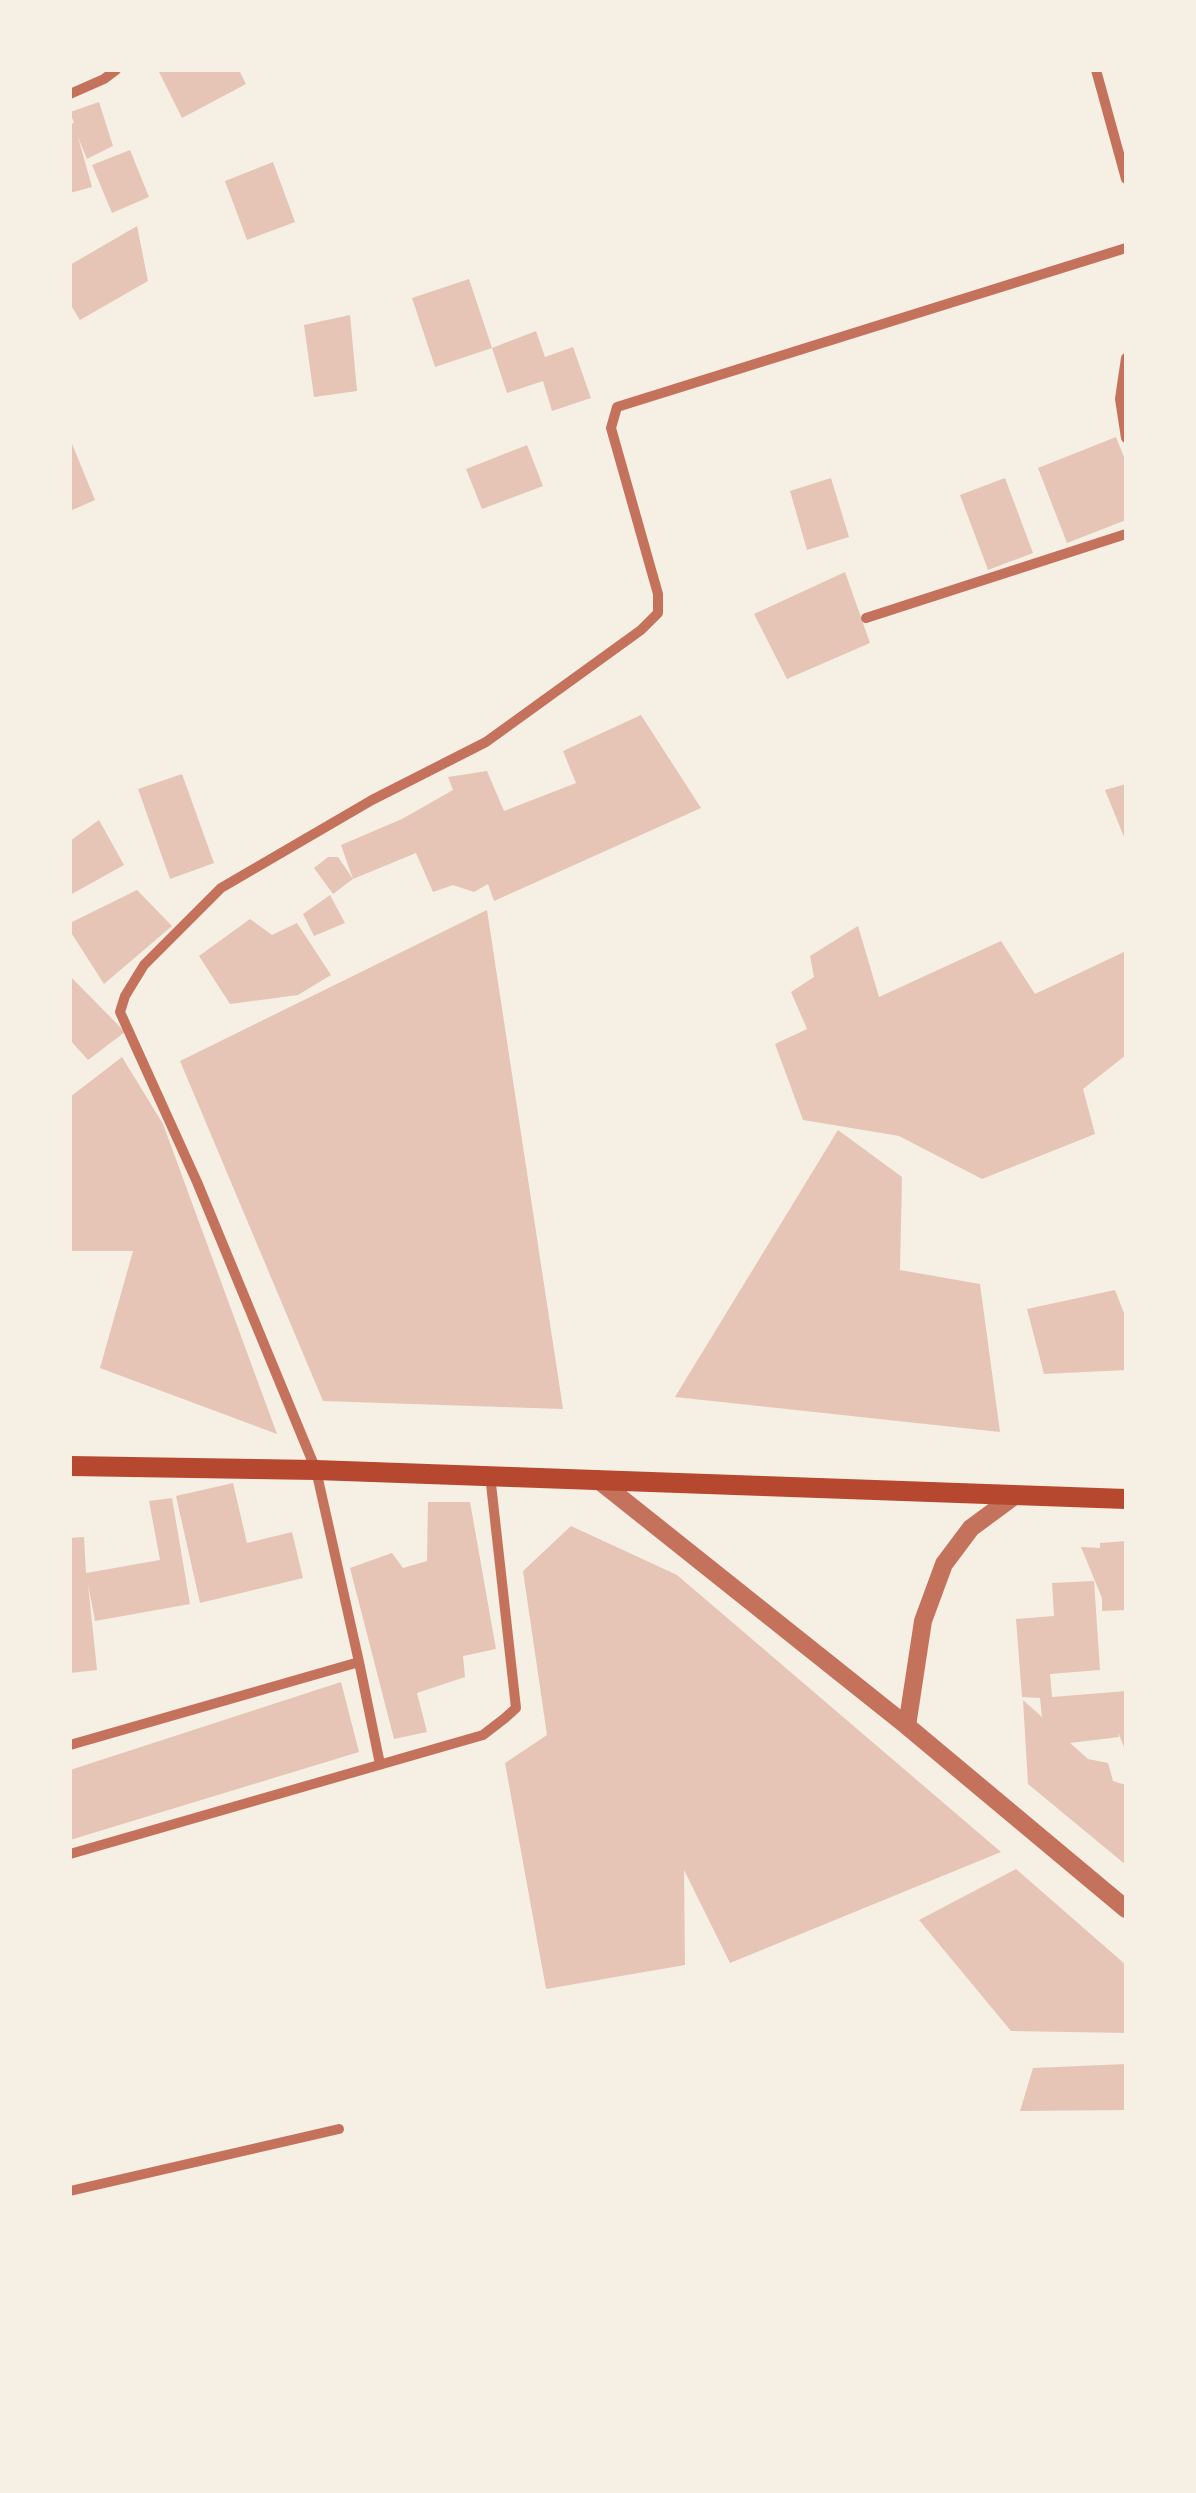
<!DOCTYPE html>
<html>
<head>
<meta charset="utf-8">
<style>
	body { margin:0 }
	#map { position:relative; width:1196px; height:2493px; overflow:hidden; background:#f6efe4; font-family:Inter,sans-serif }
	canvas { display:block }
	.frame { position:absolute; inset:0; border:72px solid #f6efe4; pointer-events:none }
</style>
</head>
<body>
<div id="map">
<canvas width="1196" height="2493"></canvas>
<div class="frame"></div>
</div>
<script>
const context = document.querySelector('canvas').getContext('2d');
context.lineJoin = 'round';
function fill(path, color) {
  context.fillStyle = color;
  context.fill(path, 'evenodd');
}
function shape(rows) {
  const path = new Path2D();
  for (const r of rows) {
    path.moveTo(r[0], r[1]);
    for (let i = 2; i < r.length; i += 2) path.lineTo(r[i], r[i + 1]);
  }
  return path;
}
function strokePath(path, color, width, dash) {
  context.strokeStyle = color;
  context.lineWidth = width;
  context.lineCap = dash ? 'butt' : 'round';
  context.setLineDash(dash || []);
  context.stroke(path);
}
fill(shape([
	[158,70,239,70,246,84,182,118],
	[99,102,113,146,87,159,78,137,92,187,70,193,70,124,74,123,70,112],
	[130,150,149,197,112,213,92,165],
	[273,162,295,222,247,240,225,181],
	[137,226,148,281,80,320,70,304,70,265],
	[469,279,492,348,536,331,545,357,573,347,591,398,552,411,543,381,507,393,492,348,435,367,412,298],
	[350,315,357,391,314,397,304,325],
	[1116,437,1126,462,1126,520,1067,543,1038,468],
	[70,439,95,500,70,511],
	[527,445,543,486,482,509,466,469],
	[831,478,849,537,807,550,790,491],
	[1005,478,1033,553,988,570,960,495],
	[845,572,870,643,787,679,754,614],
	[641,715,701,808,494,901,488,884,474,892,453,885,433,892,416,853,353,879,333,894,314,868,328,857,338,857,353,879,341,845,402,819,453,790,448,777,487,771,504,811,576,783,563,751],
	[182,774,214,863,170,879,138,789],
	[1126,784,1126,842,1105,790],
	[99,820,124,865,70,895,70,841],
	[137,890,172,926,104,984,70,931,70,923],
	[330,895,345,923,314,936,303,914],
	[487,910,563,1409,323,1401,180,1061],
	[250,919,272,935,297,923,331,975,298,995,230,1004,199,956],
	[858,926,879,997,1001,941,1035,994,1126,951,1126,1055,1083,1089,1095,1134,982,1179,899,1136,803,1120,775,1044,807,1029,791,992,814,977,810,956],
	[70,976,125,1032,88,1060,70,1040],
	[122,1057,163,1124,277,1434,100,1368,133,1251,70,1251,70,1097],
	[838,1130,902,1177,900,1270,980,1284,1000,1432,675,1397],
	[1115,1290,1126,1318,1126,1370,1044,1374,1027,1309],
	[233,1483,247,1543,292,1532,303,1578,200,1603,176,1496],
	[172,1498,190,1604,95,1621,88,1584,97,1670,70,1673,70,1538,84,1537,86,1573,160,1560,149,1501],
	[428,1502,470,1502,496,1649,463,1656,465,1677,417,1693,427,1732,394,1739,350,1568,392,1553,403,1568,427,1561],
	[571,1526,677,1575,1001,1852,730,1963,684,1870,685,1965,546,1989,505,1763,547,1735,523,1571],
	[1126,1541,1126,1610,1102,1611,1102,1598,1081,1547,1100,1548,1100,1543],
	[1094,1581,1100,1670,1050,1674,1052,1697,1126,1691,1126,1752,1118,1732,1119,1737,1070,1743,1088,1759,1108,1763,1113,1781,1126,1785,1126,1865,1028,1784,1023,1700,1042,1717,1040,1698,1022,1697,1016,1619,1054,1616,1052,1583],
	[341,1682,359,1752,70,1840,70,1770],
	[1016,1869,1126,1965,1126,2033,1011,2031,919,1920],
	[1126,2064,1126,2110,1020,2111,1033,2068]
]), '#e6c5b7');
strokePath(shape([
	[1096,70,1126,179],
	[70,94,104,79,116,70],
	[1126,358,1120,399,1126,438],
	[866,618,1126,534],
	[359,1662,380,1764],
	[70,1745,359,1662,316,1470,197,1182,120,1012,125,996,144,965,221,888,372,800,486,742,641,630,658,613,658,594,611,428,617,407,1126,248],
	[70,1854,483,1735,505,1718,516,1708,490,1475],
	[70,2191,339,2129]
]), '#c5725c', 10);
strokePath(shape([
	[597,1479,907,1726,1126,1909],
	[907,1726,923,1621,944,1564,971,1528,1013,1497]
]), '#c5725c', 18);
strokePath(shape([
	[70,1466,316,1470,1126,1499]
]), '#b5482f', 20);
</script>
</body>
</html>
